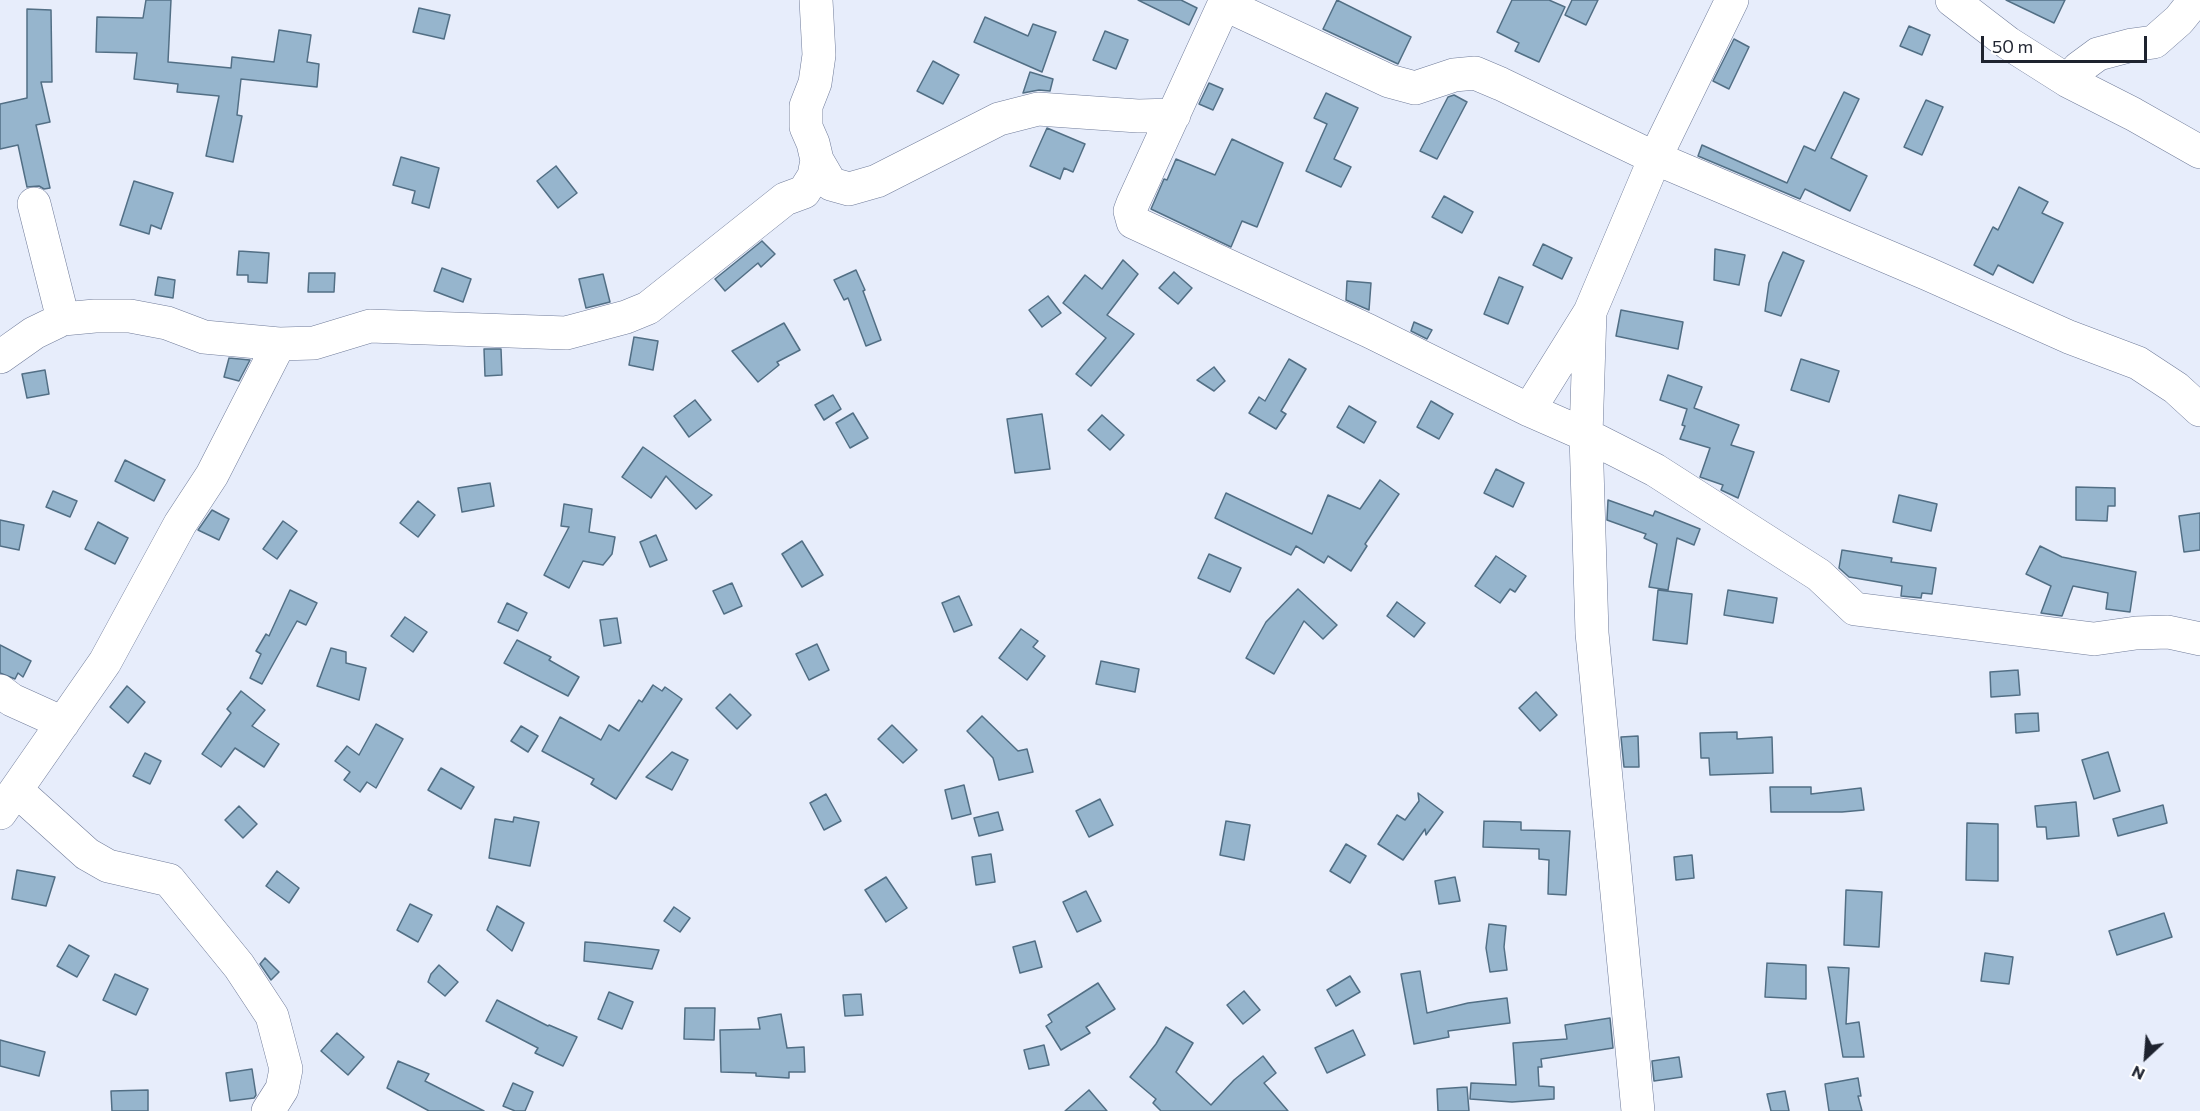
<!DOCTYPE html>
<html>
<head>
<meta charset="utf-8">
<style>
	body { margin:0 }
	#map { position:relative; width:2200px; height:1111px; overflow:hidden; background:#e7edfb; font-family:Commissioner,sans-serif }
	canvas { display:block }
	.north { position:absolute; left:2116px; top:1027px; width:60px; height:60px; -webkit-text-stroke:4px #fff; paint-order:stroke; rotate:206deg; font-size:16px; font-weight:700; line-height:24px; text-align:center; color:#1e232f }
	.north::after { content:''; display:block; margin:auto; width:21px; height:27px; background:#1e232f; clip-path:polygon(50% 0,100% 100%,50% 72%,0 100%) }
	.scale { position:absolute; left:1981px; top:36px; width:166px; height:27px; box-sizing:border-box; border:3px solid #1e232f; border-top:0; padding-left:8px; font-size:18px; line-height:21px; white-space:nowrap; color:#1e232f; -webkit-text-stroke:4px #fff; paint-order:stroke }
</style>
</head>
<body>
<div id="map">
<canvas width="2200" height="1111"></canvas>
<div class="north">N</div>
<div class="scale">50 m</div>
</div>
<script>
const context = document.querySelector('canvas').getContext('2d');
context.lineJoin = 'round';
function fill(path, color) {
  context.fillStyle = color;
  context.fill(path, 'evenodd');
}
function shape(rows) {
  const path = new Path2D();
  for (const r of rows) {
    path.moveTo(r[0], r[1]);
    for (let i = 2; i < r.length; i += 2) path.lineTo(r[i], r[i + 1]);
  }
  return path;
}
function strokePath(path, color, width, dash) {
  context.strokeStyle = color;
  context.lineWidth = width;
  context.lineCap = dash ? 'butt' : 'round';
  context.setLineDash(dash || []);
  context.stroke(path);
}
const building = shape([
	[146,0,171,0,168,62,231,68,232,57,274,62,279,30,311,35,307,62,319,64,317,87,241,79,237,115,242,116,233,162,206,156,219,96,177,92,178,84,134,79,137,53,96,52,97,17,143,18,146,0],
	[1138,0,1181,0,1197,8,1189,25,1138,0],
	[1337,0,1411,37,1398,64,1323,29,1337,0],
	[1512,0,1549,0,1565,7,1539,62,1515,51,1519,43,1497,32,1512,0],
	[1572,0,1598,0,1586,25,1565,15,1572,0],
	[2006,0,2065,0,2054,23,2006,0],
	[419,8,450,15,444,39,413,32,419,8],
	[27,9,51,10,52,82,41,82,50,122,36,125,50,188,44,189,39,186,27,187,18,145,0,149,0,104,27,98,27,9],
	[985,17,1028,36,1033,24,1056,32,1042,72,974,42,985,17],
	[1909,26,1930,35,1922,55,1900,46,1909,26],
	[1105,31,1128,40,1116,69,1093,60,1105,31],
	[1734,39,1749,47,1729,89,1713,81,1734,39],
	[933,61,959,75,943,104,917,91,933,61],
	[1030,72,1053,79,1050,91,1039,90,1023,93,1030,72],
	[1209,83,1223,89,1213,110,1199,104,1209,83],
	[1844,92,1859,99,1831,158,1867,176,1850,211,1805,189,1800,199,1698,156,1702,145,1787,183,1804,146,1815,151,1844,92],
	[1326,93,1358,108,1334,159,1351,167,1341,187,1306,171,1327,124,1314,118,1326,93],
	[1454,95,1467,102,1437,159,1420,151,1448,97,1454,95],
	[1926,100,1943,107,1922,155,1904,147,1926,100],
	[1047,128,1085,144,1073,172,1064,168,1060,179,1030,166,1047,128],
	[1232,139,1283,163,1257,227,1242,221,1231,247,1151,209,1164,179,1167,180,1176,159,1215,175,1232,139],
	[401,157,439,168,429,208,412,203,415,191,393,185,401,157],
	[556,166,577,193,558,208,537,181,556,166],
	[134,181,173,193,161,229,151,225,149,234,120,225,134,181],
	[2019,187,2048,202,2042,213,2063,223,2033,283,1998,265,1993,275,1974,265,1993,227,1998,230,2019,187],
	[1444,196,1473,212,1462,233,1432,217,1444,196],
	[762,241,775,254,761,267,758,263,725,291,715,279,762,241],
	[1543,244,1572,258,1562,279,1533,265,1543,244],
	[1715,249,1745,255,1739,285,1714,280,1715,249],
	[239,251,269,253,267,283,248,282,248,275,237,275,239,251],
	[1783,252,1804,261,1781,316,1765,311,1769,283,1783,252],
	[1123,260,1138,274,1107,315,1134,334,1091,386,1076,374,1106,338,1063,303,1085,275,1102,289,1123,260],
	[442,268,471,279,463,302,434,291,442,268],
	[856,270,865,290,863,291,881,340,866,346,848,298,844,300,834,280,856,270],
	[1174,272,1192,288,1178,304,1159,288,1174,272],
	[309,273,335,273,334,292,308,292,309,273],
	[603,274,610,302,586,308,579,279,603,274],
	[158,277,175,280,173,298,155,295,158,277],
	[1499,277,1523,287,1508,324,1484,314,1499,277],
	[1347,281,1371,283,1369,310,1346,300,1347,281],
	[1048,296,1061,313,1042,327,1029,310,1048,296],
	[1621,310,1683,322,1678,349,1616,336,1621,310],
	[1414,322,1432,330,1427,339,1411,331,1414,322],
	[784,323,800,350,777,362,779,365,758,382,732,351,784,323],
	[634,337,658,341,653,370,629,365,634,337],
	[484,349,501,349,502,375,485,376,484,349],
	[229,358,250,360,239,381,224,377,229,358],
	[1289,359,1306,369,1281,411,1286,414,1276,429,1249,413,1259,397,1265,401,1289,359],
	[1801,359,1839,371,1829,402,1791,390,1801,359],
	[1214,367,1225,381,1214,391,1197,380,1214,367],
	[45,370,49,394,27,398,22,374,45,370],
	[1668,375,1702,387,1694,408,1739,425,1731,445,1754,452,1738,498,1721,490,1723,485,1700,477,1710,448,1680,439,1685,426,1682,425,1687,409,1660,400,1668,375],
	[833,395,841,409,824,420,815,405,833,395],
	[695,400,711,420,689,437,674,416,695,400],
	[1431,401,1453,414,1439,439,1417,427,1431,401],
	[1349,406,1376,422,1364,443,1337,427,1349,406],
	[853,413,868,438,850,448,836,423,853,413],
	[1042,414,1050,469,1015,473,1007,419,1042,414],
	[1102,415,1124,435,1110,450,1088,430,1102,415],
	[643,447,700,487,712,495,696,509,666,476,651,498,622,477,643,447],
	[125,460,165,480,154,501,115,481,125,460],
	[1496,469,1524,483,1513,507,1484,493,1496,469],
	[1380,480,1399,494,1365,544,1367,546,1351,571,1328,556,1324,563,1296,546,1291,555,1215,518,1226,493,1312,534,1328,495,1360,509,1380,480],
	[490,483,494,506,462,512,458,488,490,483],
	[2076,487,2115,488,2115,506,2108,506,2107,521,2076,520,2076,487],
	[53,491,77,501,70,517,46,507,53,491],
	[1899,495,1937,504,1931,531,1893,522,1899,495],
	[1608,500,1653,516,1655,511,1700,529,1694,545,1677,538,1668,590,1649,587,1657,544,1644,538,1646,534,1607,520,1608,500],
	[418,501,435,515,418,537,400,523,418,501],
	[564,504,592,509,589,532,615,537,612,554,603,565,583,561,569,588,544,575,569,527,561,526,564,504],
	[212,510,229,519,219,540,198,530,212,510],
	[2200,513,2200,550,2184,552,2179,516,2200,513],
	[0,520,24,525,19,550,0,546,0,520],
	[283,521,297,531,277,559,263,549,283,521],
	[98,522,128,538,115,564,85,549,98,522],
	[656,535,667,560,650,567,640,542,656,535],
	[802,541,823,575,802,587,782,554,802,541],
	[2040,546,2062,557,2136,572,2130,612,2106,609,2108,593,2073,586,2062,616,2041,613,2051,586,2026,574,2040,546],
	[1842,550,1892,558,1891,562,1936,568,1932,594,1922,593,1921,598,1901,596,1902,586,1849,577,1839,568,1842,550],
	[1209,554,1241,568,1230,592,1198,578,1209,554],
	[1496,556,1526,576,1515,592,1510,589,1500,603,1475,586,1496,556],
	[732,583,742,606,724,614,713,591,732,583],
	[1298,589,1337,625,1323,639,1304,621,1274,674,1246,658,1266,622,1298,589],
	[290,590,317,603,306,625,297,621,262,684,250,678,261,654,256,651,266,634,269,636,290,590],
	[1658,590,1692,594,1687,644,1653,640,1658,590],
	[1728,590,1777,598,1773,623,1724,615,1728,590],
	[959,596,972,625,954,632,942,603,959,596],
	[1397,602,1425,623,1414,637,1387,616,1397,602],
	[507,603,527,613,518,631,498,622,507,603],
	[405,617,427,632,413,652,391,636,405,617],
	[617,618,621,643,604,646,600,620,617,618],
	[1021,629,1038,641,1033,647,1045,656,1027,680,999,658,1021,629],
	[517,640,551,657,549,660,579,677,568,696,504,663,517,640],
	[817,644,829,670,809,680,796,654,817,644],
	[0,645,31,661,23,677,18,673,15,679,0,673,0,645],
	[331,648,346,652,346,663,366,668,359,700,317,686,331,648],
	[1101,661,1139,669,1135,692,1096,684,1101,661],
	[2018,670,2020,695,1991,697,1990,672,2018,670],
	[653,685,662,691,665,687,682,699,616,799,591,784,594,779,542,751,560,717,601,740,609,725,619,731,639,700,642,702,653,685],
	[127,686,145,702,128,723,110,707,127,686],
	[241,691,265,710,252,726,279,744,264,767,235,748,221,767,202,754,231,713,227,709,241,691],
	[1536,692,1557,715,1540,731,1519,708,1536,692],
	[730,694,751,715,737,729,716,708,730,694],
	[2038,713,2039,731,2016,733,2015,714,2038,713],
	[982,716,1018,751,1027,749,1033,772,999,780,993,758,967,731,982,716],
	[376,724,403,739,376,788,367,782,360,792,344,780,350,772,335,761,347,746,359,755,376,724],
	[892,725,917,750,903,763,878,739,892,725],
	[521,726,538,736,528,752,511,741,521,726],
	[1737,732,1737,739,1772,737,1773,773,1710,775,1709,758,1701,758,1700,733,1737,732],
	[1638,736,1639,767,1624,767,1621,737,1638,736],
	[672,752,688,760,672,790,646,777,672,752],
	[2108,752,2120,791,2094,799,2082,760,2108,752],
	[145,753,161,761,150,784,133,776,145,753],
	[441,768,474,787,461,809,428,790,441,768],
	[964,785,971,814,952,819,945,790,964,785],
	[1770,787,1811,787,1811,794,1861,788,1864,810,1842,812,1771,812,1770,787],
	[1418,793,1443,812,1426,835,1425,829,1403,860,1378,844,1397,815,1405,820,1419,801,1418,793],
	[826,794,841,821,824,830,810,803,826,794],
	[1100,799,1113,825,1089,837,1076,811,1100,799],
	[2076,802,2079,836,2047,839,2046,827,2037,827,2035,806,2076,802],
	[2163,805,2167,823,2118,836,2113,819,2163,805],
	[239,806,257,824,243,838,225,820,239,806],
	[998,812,1003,830,979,836,974,818,998,812],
	[514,817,539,822,530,866,489,858,495,819,513,822,514,817],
	[1226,821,1250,825,1244,860,1220,855,1226,821],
	[1484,821,1521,822,1521,830,1570,831,1566,895,1548,894,1549,860,1539,859,1539,849,1483,847,1484,821],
	[1967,823,1998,824,1998,881,1966,880,1967,823],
	[1346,844,1366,856,1350,883,1330,871,1346,844],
	[991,854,995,882,976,885,972,857,991,854],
	[1692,855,1694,878,1676,880,1674,857,1692,855],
	[17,870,55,877,46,906,12,899,17,870],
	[277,871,299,888,289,903,266,886,277,871],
	[886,877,907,908,886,922,865,890,886,877],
	[1455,877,1460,901,1439,904,1435,881,1455,877],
	[1846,890,1882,892,1879,947,1844,945,1846,890],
	[1086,891,1101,921,1077,932,1063,902,1086,891],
	[410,904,432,915,418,942,397,930,410,904],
	[497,906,524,923,512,951,487,930,497,906],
	[674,907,690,918,680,932,664,921,674,907],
	[2164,913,2172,937,2117,955,2109,931,2164,913],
	[1489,924,1506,926,1504,947,1507,970,1490,972,1486,948,1489,924],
	[1035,941,1042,967,1020,973,1013,947,1035,941],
	[585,942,598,943,659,950,652,969,584,961,585,942],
	[69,945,89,956,77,977,57,966,69,945],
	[1985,953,2013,957,2009,984,1981,981,1985,953],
	[265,958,279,972,271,980,260,964,265,958],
	[1767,963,1806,965,1806,999,1765,997,1767,963],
	[439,965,458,982,445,996,428,982,431,974,439,965],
	[1828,967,1849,968,1846,1024,1859,1022,1864,1057,1843,1057,1828,967],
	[1420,971,1427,1013,1468,1003,1507,998,1510,1023,1448,1031,1449,1037,1414,1044,1401,974,1420,971],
	[115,974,148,989,136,1015,103,1000,115,974],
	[1350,976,1360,992,1336,1006,1327,990,1350,976],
	[1098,983,1115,1009,1086,1027,1090,1033,1061,1050,1046,1026,1052,1022,1048,1015,1098,983],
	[1244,991,1260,1010,1243,1024,1227,1005,1244,991],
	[609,992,633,1002,622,1029,598,1019,609,992],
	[861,994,863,1015,845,1016,843,995,861,994],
	[497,1000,548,1026,549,1025,577,1037,563,1066,535,1053,538,1048,486,1021,497,1000],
	[685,1008,715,1008,714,1040,684,1039,685,1008],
	[781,1014,787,1048,804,1047,805,1072,789,1072,789,1078,756,1076,756,1073,721,1072,720,1030,760,1029,758,1018,781,1014],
	[1610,1018,1613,1048,1541,1059,1542,1067,1538,1067,1539,1086,1554,1087,1554,1099,1512,1102,1470,1099,1471,1083,1516,1085,1513,1043,1567,1039,1565,1025,1610,1018],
	[1166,1027,1193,1043,1176,1072,1211,1105,1234,1080,1263,1056,1276,1073,1264,1083,1288,1111,1161,1111,1153,1103,1156,1099,1130,1077,1156,1044,1166,1027],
	[1353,1030,1365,1055,1327,1073,1315,1048,1353,1030],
	[337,1033,364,1057,348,1075,321,1051,337,1033],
	[0,1040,45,1052,39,1076,0,1066,0,1040],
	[1044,1045,1049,1065,1029,1069,1024,1050,1044,1045],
	[1679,1057,1682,1077,1654,1081,1652,1061,1679,1057],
	[398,1061,429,1074,425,1081,484,1111,429,1111,387,1088,398,1061],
	[252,1069,256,1095,254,1098,230,1101,226,1073,252,1069],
	[1858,1078,1861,1096,1858,1096,1862,1111,1829,1111,1825,1084,1858,1078],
	[513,1083,533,1092,525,1111,515,1111,503,1106,513,1083],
	[1467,1087,1469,1111,1438,1111,1437,1089,1467,1087],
	[148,1090,148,1111,112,1111,111,1091,148,1090],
	[1089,1090,1107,1111,1065,1111,1089,1090],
	[1785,1091,1789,1111,1771,1111,1767,1094,1785,1091]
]);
fill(building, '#96b5cd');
strokePath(building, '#526f85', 1.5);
const minor = shape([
	[1226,0,1133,203,1130,211,1133,222,1369,331,1529,410,1586,435,1655,470,1819,575,1855,609,2094,639,2136,633,2168,632,2200,639],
	[1952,0,2008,43,2068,81,2133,114,2200,152],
	[1224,4,1389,81,1415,88,1454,75,1475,73,1501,84,1655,158,1928,274,2069,337,2138,363,2176,388,2200,410],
	[2068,81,2079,68,2098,54,2132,45,2154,42,2179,20,2195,0],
	[817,160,831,184,849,189,877,181,999,119,1038,109,1138,116,1174,115],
	[34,204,63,319],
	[1590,312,1586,435,1592,633,1638,1111],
	[0,357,34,333,63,319,95,316,130,316,167,323,204,337,279,344,314,343,370,326,566,333,626,317,648,308,785,199,804,192,814,176,817,160,813,143,806,127,806,106,815,83,819,55,816,0],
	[1529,410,1590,312,1655,158,1732,0],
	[0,691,12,700,63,723],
	[16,790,87,854,108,866,169,880,239,966,272,1016,286,1069,282,1089,268,1111],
	[0,813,105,662,180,524,212,475,279,344]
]);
strokePath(minor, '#707c9a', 34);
strokePath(minor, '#fff', 33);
</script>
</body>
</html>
